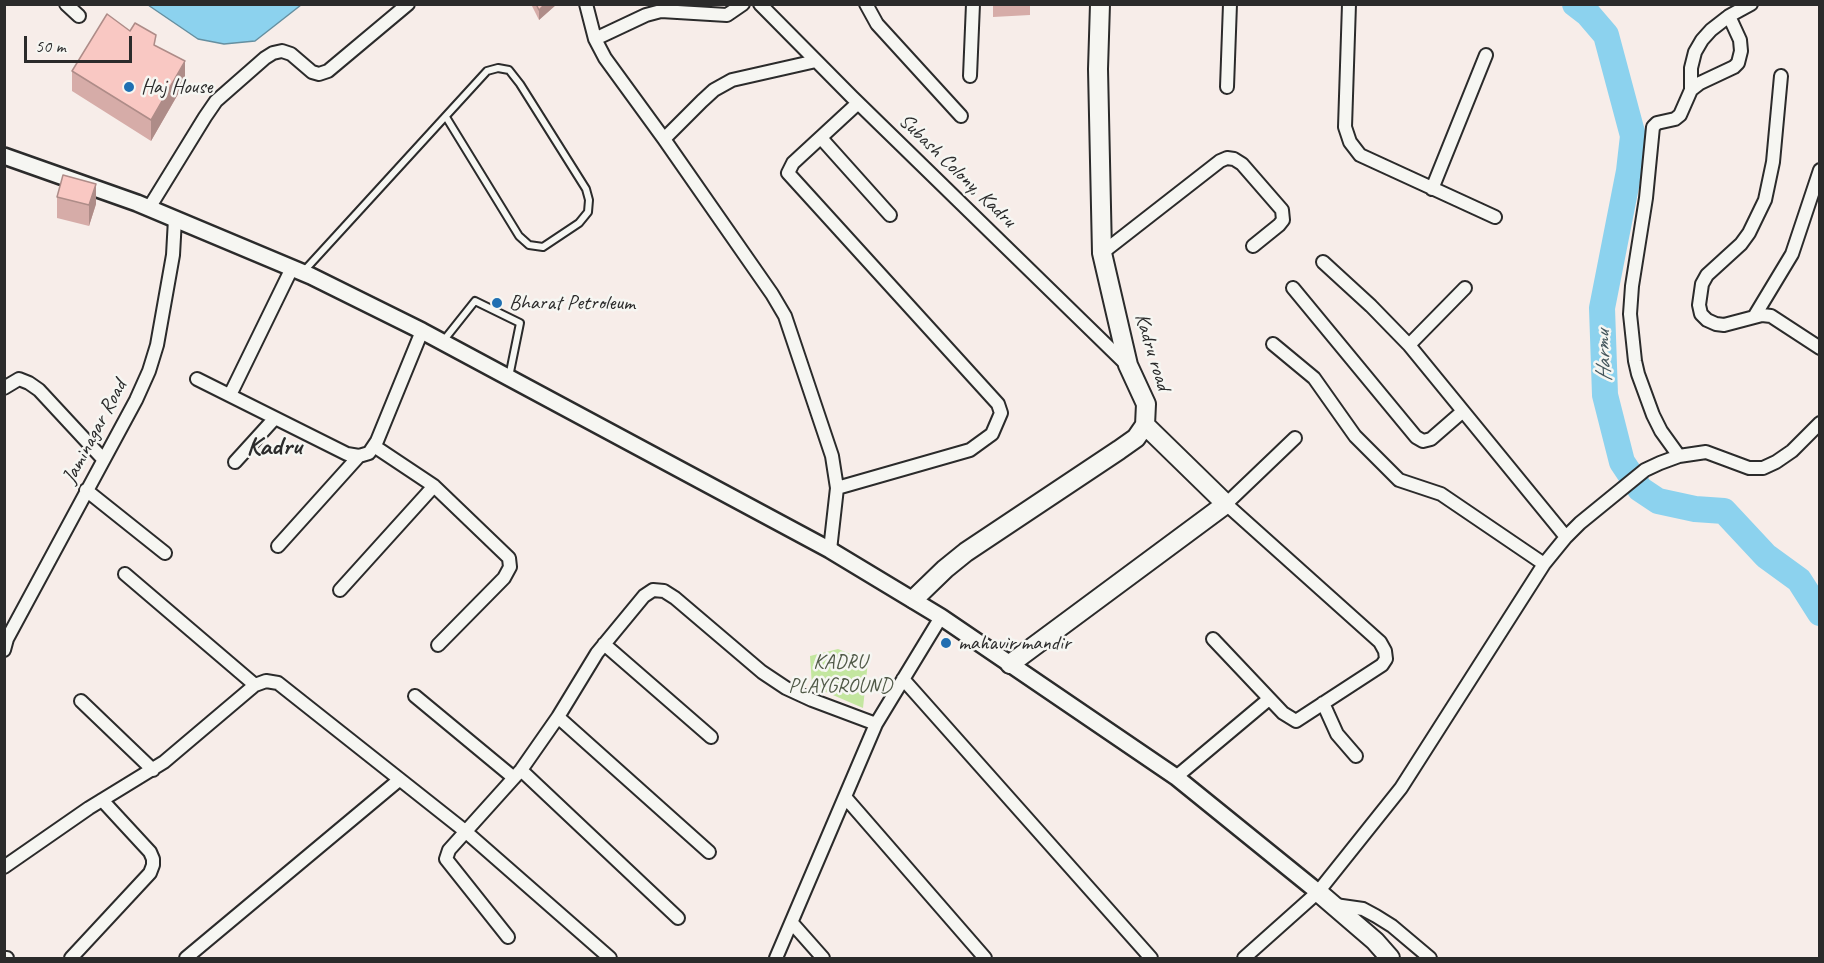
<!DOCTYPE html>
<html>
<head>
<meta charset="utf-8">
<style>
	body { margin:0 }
	#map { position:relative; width:1824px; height:963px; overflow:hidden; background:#f7ede9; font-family:Caveat,sans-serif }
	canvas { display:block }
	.frame { position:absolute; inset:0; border:6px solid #2b2b2b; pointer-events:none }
	.scale { position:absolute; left:24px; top:36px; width:108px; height:27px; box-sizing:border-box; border:3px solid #2b2b2b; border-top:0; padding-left:8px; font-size:18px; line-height:21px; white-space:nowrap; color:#2b2b2b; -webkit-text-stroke:4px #f6f6f2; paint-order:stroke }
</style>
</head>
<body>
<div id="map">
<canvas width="1824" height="963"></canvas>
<div class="frame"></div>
<div class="scale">50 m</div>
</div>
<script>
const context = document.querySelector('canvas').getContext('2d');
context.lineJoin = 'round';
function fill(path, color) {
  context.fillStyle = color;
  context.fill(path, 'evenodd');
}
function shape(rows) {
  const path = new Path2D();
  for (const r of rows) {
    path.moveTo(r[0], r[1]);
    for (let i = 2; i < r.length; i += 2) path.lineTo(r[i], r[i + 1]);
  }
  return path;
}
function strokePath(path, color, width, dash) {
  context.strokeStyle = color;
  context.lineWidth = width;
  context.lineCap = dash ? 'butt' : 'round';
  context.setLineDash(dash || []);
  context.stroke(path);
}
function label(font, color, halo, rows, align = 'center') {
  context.font = font + ' Caveat,sans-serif';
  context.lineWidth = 5;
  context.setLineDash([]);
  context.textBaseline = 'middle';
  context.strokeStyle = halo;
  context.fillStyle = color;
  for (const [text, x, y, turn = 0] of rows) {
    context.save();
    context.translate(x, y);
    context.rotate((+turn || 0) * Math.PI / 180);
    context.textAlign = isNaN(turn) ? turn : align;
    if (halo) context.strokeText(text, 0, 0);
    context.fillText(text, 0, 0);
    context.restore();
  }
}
fill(shape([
	[838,649,868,661,863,708,812,686,810,656]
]), '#c3e69f');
const water = shape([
	[148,5,301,5,255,41,224,44,198,39,148,5]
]);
fill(water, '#8cd2ee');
strokePath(water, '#658fa0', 1.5);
strokePath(shape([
	[1575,4,1588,14,1606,35,1633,136,1629,171,1602,308,1605,395,1622,462,1640,489,1658,501,1695,509,1724,511,1766,556,1799,580,1820,613]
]), '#8cd2ee', 26);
const service = shape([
	[303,272,487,71,498,68,509,70,520,84,586,189,589,200,588,212,579,223,543,247,529,245,519,236,446,117],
	[444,340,475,301,520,323,509,377]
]);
const minor = shape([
	[66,4,79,16],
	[586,4,595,39,605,58,664,139,772,294,785,316,832,456,837,488,830,550],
	[760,4,852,97,1127,365],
	[866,4,877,24,961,116],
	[1349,4,1345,127,1350,142,1360,155,1495,217],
	[595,39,646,15,661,11,727,15,743,4],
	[970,76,973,4],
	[1781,76,1773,162,1765,200,1749,233,1741,244,1707,275,1702,284,1699,305,1701,314,1707,320,1716,324,1724,325,1762,315,1771,316,1820,348],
	[1227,87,1230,4],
	[1691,90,1691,68,1695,52,1702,40,1711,30,1729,16,1751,4],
	[821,138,890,215],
	[664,139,702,101,714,90,732,80,816,61],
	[1432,189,1486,55],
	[149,208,205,117,216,101,265,58,273,53,282,51,291,54,312,72,319,74,328,71,408,4],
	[1102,253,1220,161,1227,158,1234,159,1242,164,1282,210,1283,220,1279,225,1253,246],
	[1323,262,1371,306,1409,345,1566,537],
	[1293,288,1416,437,1423,441,1431,439,1462,412],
	[1754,317,1792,254,1820,170],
	[1273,344,1314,378,1355,436,1399,480,1441,494,1544,564],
	[1409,345,1465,288],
	[197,379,347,454,359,456,369,453,377,441,422,331],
	[4,388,19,379,29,383,39,390,103,459],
	[230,395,292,268],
	[374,446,434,486,509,558,510,567,504,578,438,645],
	[1679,456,1661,431,1653,415,1638,374,1635,361,1630,314,1632,286,1646,198,1653,127,1657,123,1675,119,1680,115,1691,90,1700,83,1734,67,1738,63,1741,51,1740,40,1729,16],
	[235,462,275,418],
	[837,488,970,450,992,434,1001,413,998,404,788,173,793,163,858,103],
	[86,490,165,553],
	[278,546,359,456],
	[125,574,255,685],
	[340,590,434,486],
	[1213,639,1283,713,1296,721,1382,665,1386,659,1385,651,1380,642,1226,504,1295,438],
	[604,644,711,737],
	[4,650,7,639,136,400,149,371,157,345,173,255,175,219],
	[903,679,1151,958],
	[415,696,514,778],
	[81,701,153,770],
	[1323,703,1337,734,1356,756],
	[558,717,709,852],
	[521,770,678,918],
	[1176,777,1269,699],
	[845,797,985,958],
	[4,867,89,808,164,762,255,685,266,681,278,683,465,831,610,958],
	[1335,905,1363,909,1376,916,1392,926,1430,958],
	[792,923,823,958],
	[508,937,446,859,449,850,521,770,558,717,597,653,644,596,653,590,664,591,675,598,762,672,786,688,812,700,876,724],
	[4,958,7,958],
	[71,958,150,873,153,865,153,859,150,852,102,800],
	[186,958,399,780],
	[776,958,876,724,941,617],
	[1244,958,1318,892,1401,788,1544,564,1566,537,1580,523,1645,470,1660,463,1679,456,1706,452,1749,468,1763,468,1776,462,1792,451,1820,423]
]);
const tertiary = shape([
	[4,156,137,203,311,276,422,331,830,550,941,617,1176,777,1318,892]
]);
const secondary = shape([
	[914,599,945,569,966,552,1119,450,1136,438,1145,425,1146,404,1128,365,1102,253,1098,69,1100,4],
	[1010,664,1226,504,1145,425],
	[1318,892,1375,941,1390,958]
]);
strokePath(service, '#2b2b2b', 10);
strokePath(minor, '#2b2b2b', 16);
strokePath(tertiary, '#2b2b2b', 20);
strokePath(secondary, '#2b2b2b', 22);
strokePath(service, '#f6f6f2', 6);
strokePath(minor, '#f6f6f2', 12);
strokePath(tertiary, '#f6f6f2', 15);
strokePath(secondary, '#f6f6f2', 18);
fill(shape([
	[531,4,557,4,539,20],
	[993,4,1030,4,1030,15,993,17],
	[130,31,156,46,185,82,151,141,72,91,72,71],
	[57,197,96,204,89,226,57,218]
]), '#d6aca8');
fill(shape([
	[545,4,557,4,539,20,539,10],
	[185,61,185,82,151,141,151,120],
	[96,184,96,204,89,226,89,205]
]), '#ae8c88');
const building = shape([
	[536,4,545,4,539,10,536,4],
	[107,14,130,31,135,23,156,35,154,45,185,61,151,120,72,71,107,14],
	[63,175,96,184,89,205,57,197,63,175]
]);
fill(building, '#f9c8c3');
strokePath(building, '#ae8c88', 1.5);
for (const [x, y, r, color] of [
	[129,87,6,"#1f6fb2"],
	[497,303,6,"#1f6fb2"],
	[946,643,6,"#1f6fb2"]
]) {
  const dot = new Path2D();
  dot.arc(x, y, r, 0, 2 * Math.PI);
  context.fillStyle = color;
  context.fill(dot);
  strokePath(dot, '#f6f6f2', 2);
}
label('21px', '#2b2b2b', '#f6f6f2', [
	["Haj House",141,87],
	["Bharat Petroleum",509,303],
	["mahavir mandir",958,643]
], 'left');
label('21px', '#2b2b2b', '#f6f6f2', [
	["Subash Colony, Kadru",957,171,44],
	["Kadru road",1152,352,73],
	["Jaminagar Road",95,432,-62]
]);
label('21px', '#515a48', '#f6f6f2', [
	["KADRU",840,662],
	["PLAYGROUND",840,686]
]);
label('italic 22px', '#43555c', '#f6f6f2', [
	["Harmu",1604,356,-92]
]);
label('bold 27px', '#2b2b2b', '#f6f6f2', [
	["Kadru",274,447]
]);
</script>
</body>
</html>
